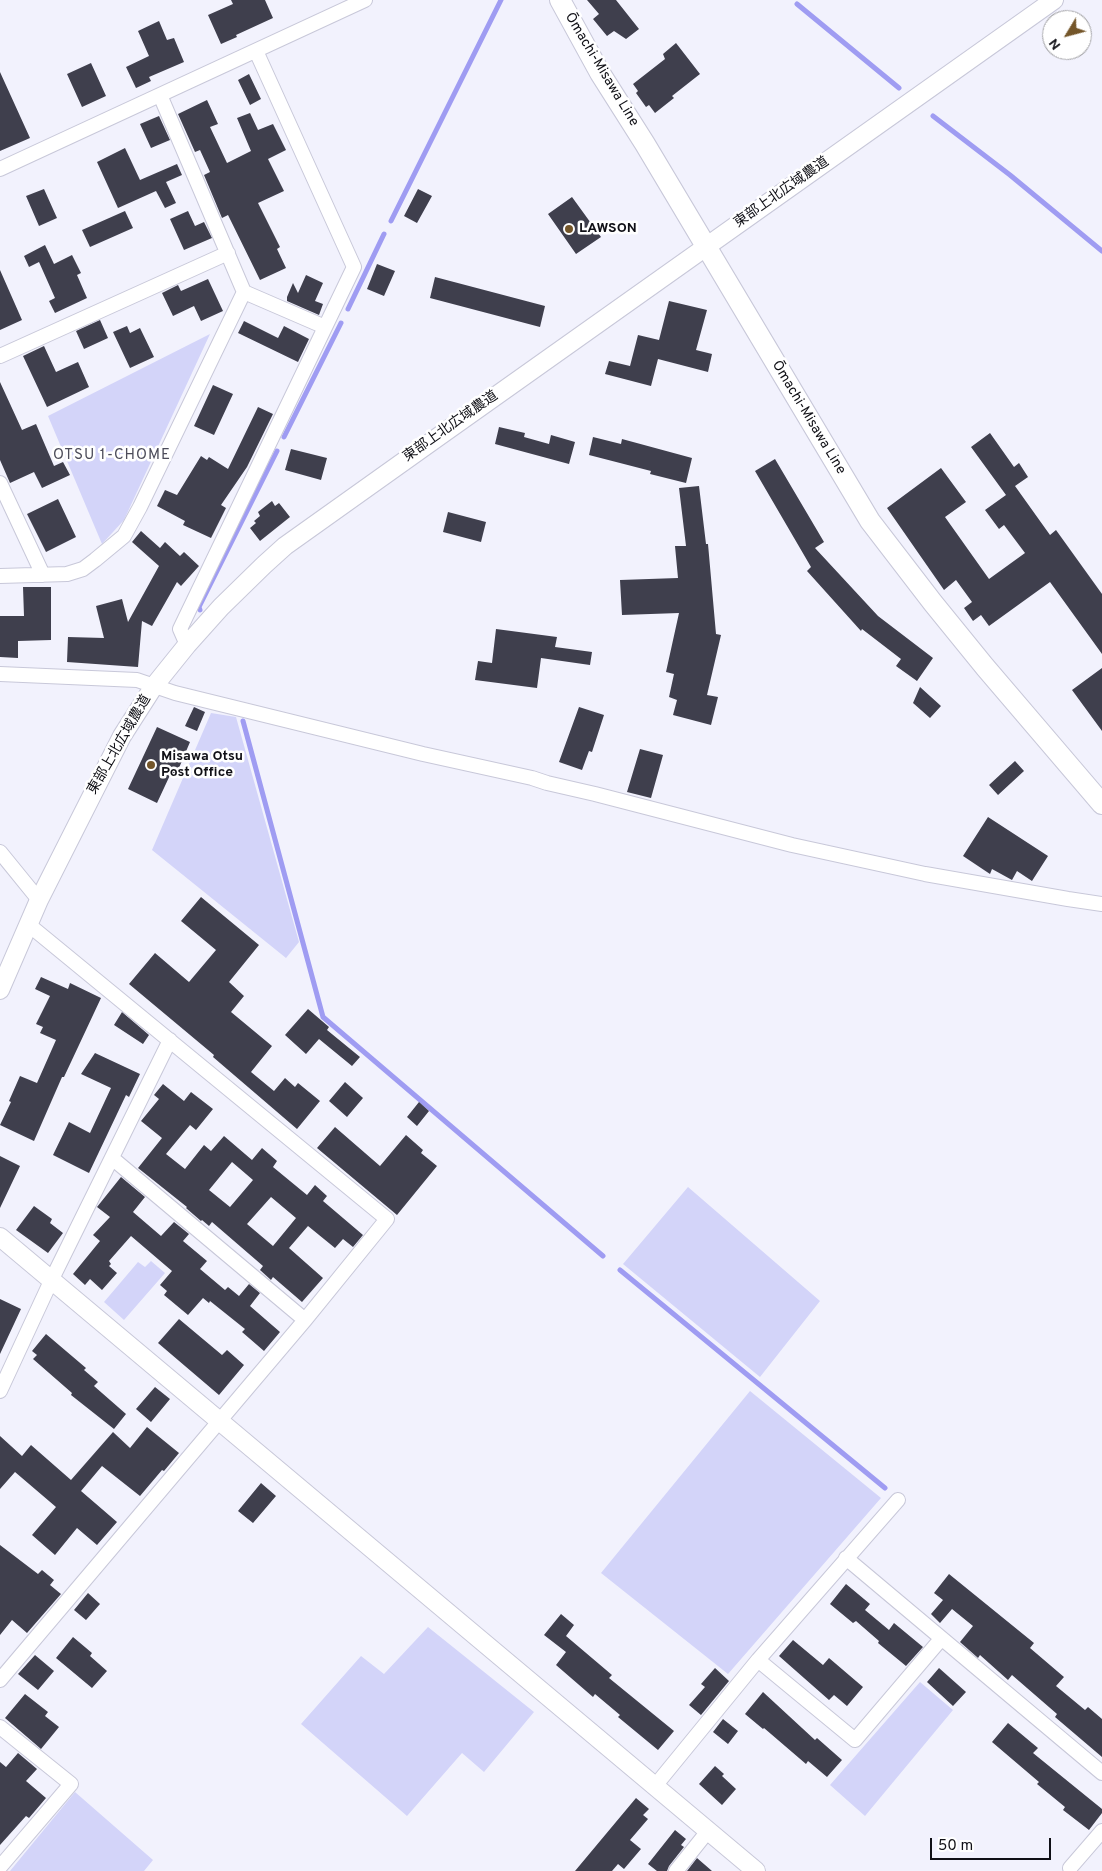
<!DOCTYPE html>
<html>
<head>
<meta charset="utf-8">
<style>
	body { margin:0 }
	#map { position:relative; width:1102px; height:1871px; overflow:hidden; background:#f2f2fd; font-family:Overpass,sans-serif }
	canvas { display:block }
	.north { position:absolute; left:1042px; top:10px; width:50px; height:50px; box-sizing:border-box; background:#fff; border:1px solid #9f9fa2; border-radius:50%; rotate:233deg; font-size:14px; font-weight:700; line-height:20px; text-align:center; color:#101016 }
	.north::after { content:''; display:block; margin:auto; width:18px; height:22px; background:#74562a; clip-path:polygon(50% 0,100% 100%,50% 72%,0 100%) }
	.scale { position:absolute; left:930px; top:1838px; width:121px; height:22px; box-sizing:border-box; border:2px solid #101016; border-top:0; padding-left:6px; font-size:15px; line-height:18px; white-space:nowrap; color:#101016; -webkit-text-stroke:4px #fff; paint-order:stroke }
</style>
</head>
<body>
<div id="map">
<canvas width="1102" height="1871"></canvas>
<div class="north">N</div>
<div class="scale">50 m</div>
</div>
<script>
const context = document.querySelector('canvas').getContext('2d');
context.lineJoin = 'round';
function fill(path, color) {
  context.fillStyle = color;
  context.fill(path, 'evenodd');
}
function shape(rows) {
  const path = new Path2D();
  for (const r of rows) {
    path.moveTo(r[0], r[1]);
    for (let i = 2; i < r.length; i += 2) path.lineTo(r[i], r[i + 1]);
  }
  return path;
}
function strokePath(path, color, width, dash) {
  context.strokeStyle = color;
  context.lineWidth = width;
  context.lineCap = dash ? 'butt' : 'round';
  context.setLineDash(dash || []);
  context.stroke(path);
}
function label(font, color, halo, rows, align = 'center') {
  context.font = font + ' Overpass,"Noto Sans JP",sans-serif';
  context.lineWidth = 5;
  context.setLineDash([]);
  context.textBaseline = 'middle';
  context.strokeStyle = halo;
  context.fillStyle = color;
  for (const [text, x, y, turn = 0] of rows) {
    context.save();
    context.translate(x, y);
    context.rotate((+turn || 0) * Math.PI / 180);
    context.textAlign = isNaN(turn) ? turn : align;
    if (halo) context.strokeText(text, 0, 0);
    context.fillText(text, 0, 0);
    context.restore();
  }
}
fill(shape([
	[210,334,124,520,102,544,48,416],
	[211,713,236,717,299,942,286,958,152,850],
	[688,1187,820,1301,760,1377,623,1264],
	[151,1261,165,1273,124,1320,104,1302,138,1262,145,1267],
	[750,1391,881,1498,728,1674,601,1573],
	[428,1627,534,1712,484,1772,462,1753,407,1816,301,1724,361,1656,384,1674],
	[920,1682,953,1710,865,1816,830,1785],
	[75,1792,153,1860,144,1871,10,1871]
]), '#d3d4f9');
strokePath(shape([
	[797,4,899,88],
	[933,116,1010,175,1102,251],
	[391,221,501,0],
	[348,309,384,234],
	[284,437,341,323],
	[200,610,199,607,277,451],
	[243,721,323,1017,603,1256],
	[620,1270,885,1488]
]), '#9f9cf2', 5);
fill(shape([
	[231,0,265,0,273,18,236,35,237,37,221,44,208,15,233,4],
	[587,0,616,0,639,29,626,39,614,31,607,36,593,19,599,14],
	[159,21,167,40,174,38,184,62,149,77,151,81,136,88,126,67,149,56,138,31],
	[676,43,700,74,672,96,674,98,655,113,649,105,646,107,636,93,638,91,633,84,665,59,663,54],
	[91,63,106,96,82,107,67,74],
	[0,72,30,138,0,151],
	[249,74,261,99,250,105,238,80],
	[207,100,218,124,210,127,227,163,251,151,237,118,250,113,258,130,273,124,286,150,268,159,284,191,258,203,280,247,277,249,286,268,260,280,228,215,222,218,204,175,210,172,200,150,195,152,178,114],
	[159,116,170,140,151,148,140,124],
	[125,148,140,180,177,164,182,175,166,182,176,203,165,208,156,191,118,208,97,162],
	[44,189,57,218,39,226,26,196],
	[418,189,432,196,417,223,404,216],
	[572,197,601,237,576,254,548,214],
	[125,211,133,228,90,247,82,230],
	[188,211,195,226,204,222,212,238,184,250,170,219],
	[45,245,54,264,72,255,81,273,77,275,87,298,55,313,49,301,55,298,39,262,29,267,24,256],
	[377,264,395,271,384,296,367,289],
	[0,270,22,320,0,330],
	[306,275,323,283,315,301,323,304,319,315,287,301,287,297,293,283,298,293],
	[435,277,545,306,540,327,430,298],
	[208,279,223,311,201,321,194,306,173,316,162,293,178,285,181,291],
	[669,301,707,310,696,350,712,354,708,372,658,359,651,386,605,374,609,361,630,366,638,335,659,340],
	[100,320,108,338,84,349,76,331],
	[244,321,278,338,284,326,309,339,298,362,238,333],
	[127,326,130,333,140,328,154,357,130,368,113,332],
	[44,346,56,372,78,362,89,387,47,407,23,356],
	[0,382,22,430,36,424,54,466,63,462,70,475,42,488,34,472,10,483,0,460],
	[213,385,233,394,214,435,194,426],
	[258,407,273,414,247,467,221,505,226,508,211,538,183,525,185,521,157,506,165,490,177,495,201,456,207,460,209,457,228,469],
	[499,427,525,433,524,437,549,444,551,435,575,442,569,464,495,444],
	[990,433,1014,467,1019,463,1028,477,1015,486,1050,535,1056,530,1102,594,1102,654,1050,582,989,626,981,615,973,621,964,608,972,602,956,580,944,590,887,508,941,468,966,502,945,517,989,579,1025,553,1004,525,999,529,985,510,1006,495,971,447],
	[593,437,621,444,622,439,692,458,686,483,650,474,651,471,589,455],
	[291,449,327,458,321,480,285,470],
	[775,459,824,542,815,548,878,616,933,658,917,681,896,666,901,659,862,629,861,631,807,571,811,567,755,471],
	[699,486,706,544,708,544,716,634,721,635,707,695,718,697,711,725,673,715,677,700,669,697,674,674,666,672,679,613,622,615,620,580,678,578,675,546,686,546,679,488],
	[58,499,76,537,46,552,27,514],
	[272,501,275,506,279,503,290,517,260,541,250,528,256,523,254,521,260,516,258,512],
	[448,512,486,522,481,542,443,532],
	[141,531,160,548,165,542,180,556,184,552,199,566,181,586,177,582,152,626,142,621,138,667,67,662,68,637,104,638,96,606,122,599,128,622,159,566,132,542],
	[23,587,51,587,51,640,18,641,18,658,0,657,0,616,24,616],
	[496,629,557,637,555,647,592,652,590,665,541,658,537,688,475,680,478,661,492,663],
	[1102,668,1102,731,1072,690],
	[920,687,941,706,930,718,913,703],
	[194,707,205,712,197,731,185,726],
	[579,707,604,715,592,752,589,751,582,770,559,762],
	[157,727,190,742,176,775,171,773,157,803,128,789],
	[640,749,663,755,651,798,627,792],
	[1015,761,1024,771,998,795,989,785],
	[988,817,1048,856,1032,881,1017,871,1012,880,992,869,990,874,963,856],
	[201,897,259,945,229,982,244,996,231,1012,272,1046,251,1072,274,1091,285,1078,295,1087,298,1083,320,1101,297,1129,213,1057,214,1055,129,984,155,953,189,982,216,950,181,921],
	[41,977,68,989,70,983,101,998,64,1077,62,1077,34,1141,0,1125,11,1102,9,1101,20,1076,37,1083,56,1040,40,1033,43,1027,36,1024,50,996,35,989],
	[308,1009,329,1027,327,1030,360,1057,352,1066,319,1039,306,1054,285,1035],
	[122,1012,149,1035,143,1044,114,1025],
	[95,1053,140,1074,129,1097,126,1095,89,1173,53,1155,69,1122,90,1133,111,1088,81,1074],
	[345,1082,363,1098,347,1117,329,1101],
	[163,1084,184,1101,191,1092,213,1109,196,1130,190,1125,166,1154,185,1169,204,1145,211,1151,224,1136,252,1160,262,1148,277,1161,273,1167,307,1195,315,1185,327,1196,323,1201,363,1235,353,1247,343,1239,335,1248,308,1226,289,1248,323,1278,302,1302,273,1277,271,1280,260,1270,263,1266,212,1222,209,1226,202,1220,201,1221,186,1208,187,1207,138,1168,162,1138,141,1121,159,1099,154,1095],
	[232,1162,253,1180,230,1207,209,1190],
	[271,1197,296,1218,273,1246,247,1224],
	[419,1102,429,1111,417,1126,407,1117],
	[335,1127,380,1166,406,1135,423,1150,421,1153,437,1166,397,1215,317,1148],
	[0,1156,20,1166,0,1208],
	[121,1177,145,1197,133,1212,161,1236,174,1222,189,1234,183,1241,207,1261,200,1269,225,1290,228,1287,239,1296,249,1284,260,1293,250,1306,280,1332,264,1351,242,1332,245,1329,210,1301,209,1303,203,1298,188,1315,164,1295,167,1291,160,1285,172,1271,131,1236,109,1261,111,1264,109,1266,117,1273,102,1290,90,1279,85,1285,73,1274,100,1241,93,1235,110,1217,97,1207],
	[34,1206,52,1219,50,1223,63,1233,48,1253,16,1230],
	[0,1299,21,1309,0,1354],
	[179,1319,222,1355,227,1350,244,1365,219,1395,158,1343],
	[46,1334,86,1368,84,1370,98,1382,94,1386,126,1414,114,1429,71,1395,72,1393,33,1359,37,1355,32,1351],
	[155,1387,170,1399,151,1422,136,1409],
	[147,1427,179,1453,164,1471,162,1470,140,1496,102,1466,81,1491,117,1522,97,1545,77,1528,55,1555,32,1535,56,1507,15,1472,0,1489,0,1436,22,1456,31,1445,71,1480,113,1432,130,1448],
	[261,1483,276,1496,253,1523,238,1511],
	[0,1545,38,1574,42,1570,54,1580,50,1585,61,1594,27,1633,12,1620,0,1635],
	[949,1574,1034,1643,1030,1648,1064,1677,1056,1686,1085,1710,1088,1707,1102,1719,1102,1757,1055,1717,1057,1714,1012,1675,1008,1680,980,1655,978,1658,960,1642,973,1626,952,1609,940,1623,931,1614,943,1600,934,1593],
	[846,1584,870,1604,865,1610,889,1630,894,1623,923,1647,906,1666,878,1643,879,1641,856,1621,853,1623,830,1604],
	[88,1593,100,1604,86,1620,74,1610],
	[561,1614,574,1625,566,1636,612,1675,609,1678,674,1731,658,1750,618,1717,620,1715,595,1694,593,1697,556,1665,566,1652,544,1635],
	[73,1637,92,1653,90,1656,107,1671,92,1688,56,1658],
	[793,1640,823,1665,829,1658,863,1687,847,1706,834,1695,829,1700,779,1656],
	[35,1655,54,1671,38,1690,18,1674],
	[715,1668,729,1681,701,1715,689,1705,705,1687,701,1684],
	[939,1668,966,1692,953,1706,927,1682],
	[763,1692,815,1740,817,1738,842,1760,827,1777,808,1761,806,1764,764,1728,763,1729,745,1714],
	[25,1694,48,1712,45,1716,59,1727,41,1749,5,1718],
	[723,1719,738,1731,728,1744,713,1732],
	[1008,1723,1038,1748,1033,1753,1102,1809,1102,1813,1089,1830,1063,1810,1065,1807,1037,1784,1039,1782,992,1742],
	[18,1753,37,1769,26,1781,46,1798,29,1818,26,1816,0,1845,0,1762,6,1767],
	[715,1766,724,1774,722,1776,736,1789,722,1805,699,1784],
	[636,1798,649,1809,643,1815,648,1819,630,1840,641,1849,624,1869,618,1864,612,1871,575,1871],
	[675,1830,686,1839,681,1845,684,1847,669,1866,667,1871,657,1871,648,1864],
	[697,1858,712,1871,687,1871]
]), '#3f3f4d');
const minor = shape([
	[160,95,244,292,325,327],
	[0,169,365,0],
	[0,356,228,253],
	[0,483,43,575],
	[0,576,67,574,83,569,95,560,124,536,140,507,244,292],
	[187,645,180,629,354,267,256,51],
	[0,674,137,680,175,693,423,754,532,778,547,783,595,794,792,845,925,874,1068,899,1102,904],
	[0,852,39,900],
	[112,1158,305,1320],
	[0,1391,51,1281,170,1040],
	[846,1558,1102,1773],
	[758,1660,855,1740,941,1639],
	[0,1680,305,1320,387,1219,29,925],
	[0,1727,71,1784,0,1867],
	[655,1786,758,1660,898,1500],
	[1070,1868,1102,1831],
	[676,1871,708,1831]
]);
const tertiary = shape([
	[0,990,39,900,122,736,154,686,187,645,221,607,264,565,285,546,438,437,1054,0],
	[0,1237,756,1871]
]);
const secondary = shape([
	[560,0,600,73,645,144,870,521,933,603,985,667,1102,804]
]);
strokePath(minor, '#c8c8d9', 16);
strokePath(tertiary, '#c8c8d9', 20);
strokePath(secondary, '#c8c8d9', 22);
strokePath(minor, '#fff', 14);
strokePath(tertiary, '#fff', 18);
strokePath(secondary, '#fff', 20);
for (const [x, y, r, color] of [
	[569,229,5,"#74562a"],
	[151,765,5,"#74562a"]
]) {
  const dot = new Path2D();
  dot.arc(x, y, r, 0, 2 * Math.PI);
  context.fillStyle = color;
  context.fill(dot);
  strokePath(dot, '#fff', 2);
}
label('14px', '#101016', '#fff', [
	["Ōmachi-Misawa Line",601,70,59],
	["東部上北広域農道",782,193,-35],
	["Ōmachi-Misawa Line",808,418,59],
	["東部上北広域農道",451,427,-35],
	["東部上北広域農道",120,745,-60]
]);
label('bold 14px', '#101016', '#fff', [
	["LAWSON",579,229],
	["Misawa Otsu",161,757],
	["Post Office",161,773]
], 'left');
context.letterSpacing = '1px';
label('15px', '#4c4c5a', '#fff', [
	["OTSU 1-CHOME",112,456]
]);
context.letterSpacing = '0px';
</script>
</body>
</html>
